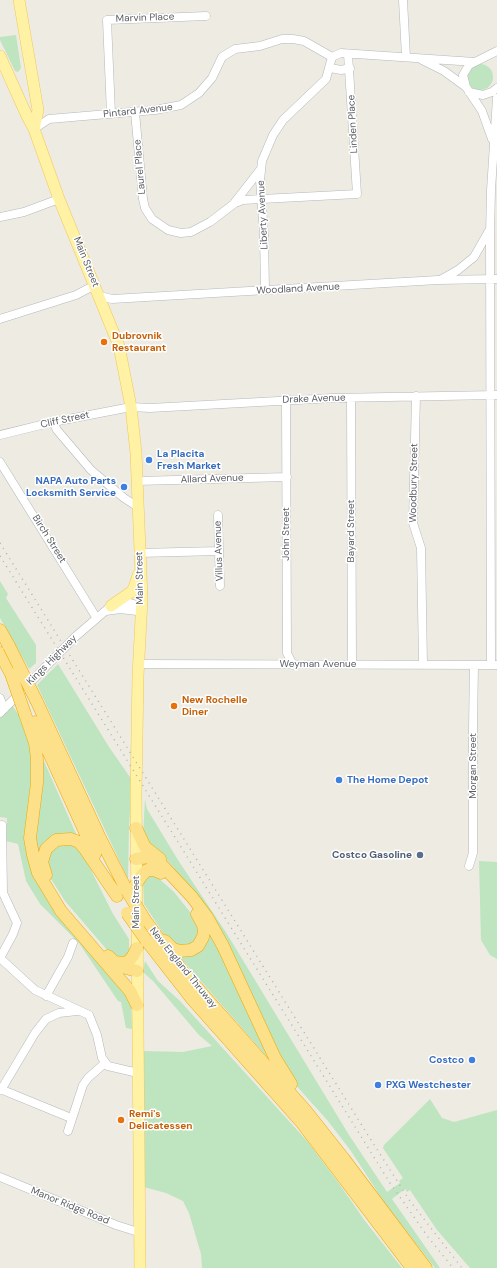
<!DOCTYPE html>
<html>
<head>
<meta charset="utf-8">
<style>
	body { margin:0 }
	canvas { display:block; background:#edebe2 }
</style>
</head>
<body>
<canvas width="497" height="1268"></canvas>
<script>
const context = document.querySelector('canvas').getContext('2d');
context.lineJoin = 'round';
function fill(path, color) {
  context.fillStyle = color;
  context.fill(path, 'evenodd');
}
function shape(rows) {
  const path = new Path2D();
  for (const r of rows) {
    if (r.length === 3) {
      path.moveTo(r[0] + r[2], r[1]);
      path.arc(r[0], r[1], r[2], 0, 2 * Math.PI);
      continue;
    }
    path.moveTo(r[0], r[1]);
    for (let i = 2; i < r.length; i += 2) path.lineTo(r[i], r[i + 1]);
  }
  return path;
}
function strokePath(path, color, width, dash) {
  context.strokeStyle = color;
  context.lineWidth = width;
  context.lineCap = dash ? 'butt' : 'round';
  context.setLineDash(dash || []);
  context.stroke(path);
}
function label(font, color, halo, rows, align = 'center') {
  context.font = font + ' "DM Sans",sans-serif';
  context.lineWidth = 3;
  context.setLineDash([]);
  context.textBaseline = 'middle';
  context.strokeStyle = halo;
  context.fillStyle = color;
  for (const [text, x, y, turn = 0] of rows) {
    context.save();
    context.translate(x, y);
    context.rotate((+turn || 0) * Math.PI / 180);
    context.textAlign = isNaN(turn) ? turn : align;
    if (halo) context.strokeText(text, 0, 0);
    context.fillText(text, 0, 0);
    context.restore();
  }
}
fill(shape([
	[16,35,21,68,18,72,15,71,0,40,0,37],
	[480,77,13],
	[0,581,8,594,6,598,36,645,36,663,29,669,0,618],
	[58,664,109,747,132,780,129,826,128,879,37,685],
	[12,705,29,730,35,761,28,857,131,998,132,1029,126,1028,121,1002,118,1001,79,943,40,904,26,881,18,844,6,841,7,818,0,817,0,716],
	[43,759,77,836,66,833,54,836,40,855,35,852,36,805],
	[145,799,147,809,178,860,227,934,349,1135,387,1192,400,1183,399,1181,403,1178,383,1148,384,1145,430,1099,442,1118,454,1122,497,1110,497,1268,470,1268,437,1230,410,1190,407,1192,405,1189,392,1199,440,1268,435,1268,384,1202,351,1151,328,1121,293,1082,191,888,167,860,153,851,143,836],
	[57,844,76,845,88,864,113,914,129,939,129,956,114,958,65,901,51,879,46,865,50,853],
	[479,861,497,862,497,959,490,955,481,940],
	[151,875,156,876,174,892,194,917,200,931,198,937,190,945,183,948,173,944,165,936,144,904,143,880],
	[209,927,269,1059,179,956],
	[145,961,158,981,180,1001,307,1141,340,1185,365,1221,402,1268,202,1268,201,1254,189,1213,183,1201,166,1193,140,1186,141,1051,183,1052,212,1046,199,1035,153,981,143,972]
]), '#bee5bf');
const minor = shape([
	[403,0,406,57],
	[422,60,444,71,466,87,482,111,492,139],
	[330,68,341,70,350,68],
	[466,87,463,75,469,65,475,62],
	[469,92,483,95,492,92,497,88],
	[135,112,143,199,145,208,152,219,168,230,181,233,191,232,210,222,235,203,243,200,357,194,348,54],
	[111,114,107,20,206,16],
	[34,129,49,119,155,110,181,105,199,93,212,78,222,57,235,49,260,46,282,39,293,39,304,41,332,57],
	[235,202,260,170],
	[0,217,24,212,59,199],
	[442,279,458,270,474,257,490,229],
	[265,290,264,234,260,180,262,161,273,135,283,120,326,79,332,57,341,53,475,62,497,51],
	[100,296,112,299,438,280,497,279],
	[0,319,76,295,95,285],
	[416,396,413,523,421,548,423,664],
	[351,398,352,664],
	[286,401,287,653,293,665],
	[53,422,57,430,91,470,124,498,138,507],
	[0,435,53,422,131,407,150,408,333,398,497,395],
	[0,462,96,617],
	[137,481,287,477],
	[218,515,220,586],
	[140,553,219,551],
	[139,664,497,665],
	[491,664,490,235,491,190,497,98],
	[0,698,4,709],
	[0,713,75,637,111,606,120,602,130,603,137,605,141,609,137,611,120,609,106,611],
	[2,825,3,893,17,923,13,934,0,958,35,990,89,1015,97,1035,102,1058,108,1066,138,1073],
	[469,866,473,853,473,728,474,665],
	[46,996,68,957,73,943],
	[0,1089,71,1118],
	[1,1090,35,1033,46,1019,59,1013,77,1011],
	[68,1131,83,1085,88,1078,105,1063],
	[0,1177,116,1225,138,1232,140,1230]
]);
const major = shape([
	[19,0,38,110,34,129],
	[0,56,27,116,34,129,59,199,119,346,131,407,136,453,142,599,138,676,136,794,140,1268],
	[111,606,131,592,134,588,138,575]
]);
const highway = shape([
	[0,630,9,646],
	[0,653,11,674],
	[37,702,100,838,127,891],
	[25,714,35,743,37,759,37,783,30,838,33,855,38,873,61,911,130,991,137,1005],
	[35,722,95,854],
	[136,828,145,847,160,859],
	[136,859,147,857,160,863,192,897,207,917,223,946,275,1058,291,1084],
	[46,875,42,862,46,849,56,840,71,839,79,842,85,849,117,896],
	[136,884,142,875,147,870,154,870,161,873],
	[145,920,184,973,306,1111,344,1159,426,1268],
	[146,940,192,999,302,1123,412,1268],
	[165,941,173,949,180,951,191,950,198,946,203,937,204,931,203,925,197,914],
	[108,956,119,966,137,971],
	[115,962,122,963,128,962,133,956,137,948]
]);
strokePath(minor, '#b5b8bc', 9);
strokePath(major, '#f1c857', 12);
strokePath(highway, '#eea801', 13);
strokePath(minor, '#fff', 8);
strokePath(major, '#fff2a5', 11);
strokePath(highway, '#fde18a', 12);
strokePath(shape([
	[0,543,371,1140,410,1201,462,1268],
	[0,556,390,1183,428,1237,453,1268]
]), '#b3b4b4', 1.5, [1, 5]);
const highwayBridge = shape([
	[9,646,37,702],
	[11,674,25,714],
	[127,891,145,920],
	[127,913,146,940]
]);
strokePath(highwayBridge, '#eea801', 13, []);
strokePath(highwayBridge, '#fde18a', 12);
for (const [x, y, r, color] of [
	[104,342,4,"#e8710a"],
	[149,460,4,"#3f7fe0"],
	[124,487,4,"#3f7fe0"],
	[174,706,4,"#e8710a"],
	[339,780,4,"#3f7fe0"],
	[420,855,4,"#5c6f8a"],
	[472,1060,4,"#3f7fe0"],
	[378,1085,4,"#3f7fe0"],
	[121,1120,4,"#e8710a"]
]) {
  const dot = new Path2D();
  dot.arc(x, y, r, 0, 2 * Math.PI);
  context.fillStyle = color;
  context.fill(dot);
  strokePath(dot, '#fff', 1.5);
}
label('10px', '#5a5e63', '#fff', [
	["Marvin Place",145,18,-2],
	["Pintard Avenue",138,111,-6],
	["Linden Place",353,124,-93],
	["Laurel Place",140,167,-95],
	["Liberty Avenue",263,215,-93],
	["Main Street",86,262,68],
	["Woodland Avenue",298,289,-3],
	["Drake Avenue",314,399,-2],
	["Cliff Street",65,420,-12],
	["Allard Avenue",212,479,-2],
	["Woodbury Street",414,483,-89],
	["Bayard Street",351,531,-90],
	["John Street",286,534,-90],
	["Birch Street",49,539,58],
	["Villus Avenue",219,551,-92],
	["Main Street",140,578,-91],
	["Kings Highway",52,660,-45],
	["Weyman Avenue",318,664],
	["Morgan Street",473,766,-90],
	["Main Street",136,902,-90],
	["New England Thruway",183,968,51],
	["Manor Ridge Road",70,1206,22]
]);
label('bold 10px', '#c56008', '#fff', [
	["Dubrovnik",112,336],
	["Restaurant",112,348],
	["New Rochelle",182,700],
	["Diner",182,712],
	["Remi's",129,1114],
	["Delicatessen",129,1126]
], 'left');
label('bold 10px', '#366cbe', '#fff', [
	["La Placita",157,454],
	["Fresh Market",157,466],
	["NAPA Auto Parts",116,481,"right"],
	["Locksmith Service",116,493,"right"],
	["The Home Depot",347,780],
	["Costco",464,1060,"right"],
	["PXG Westchester",386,1085]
], 'left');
label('bold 10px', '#4e5e75', '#fff', [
	["Costco Gasoline",412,855]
], 'right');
</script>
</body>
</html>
